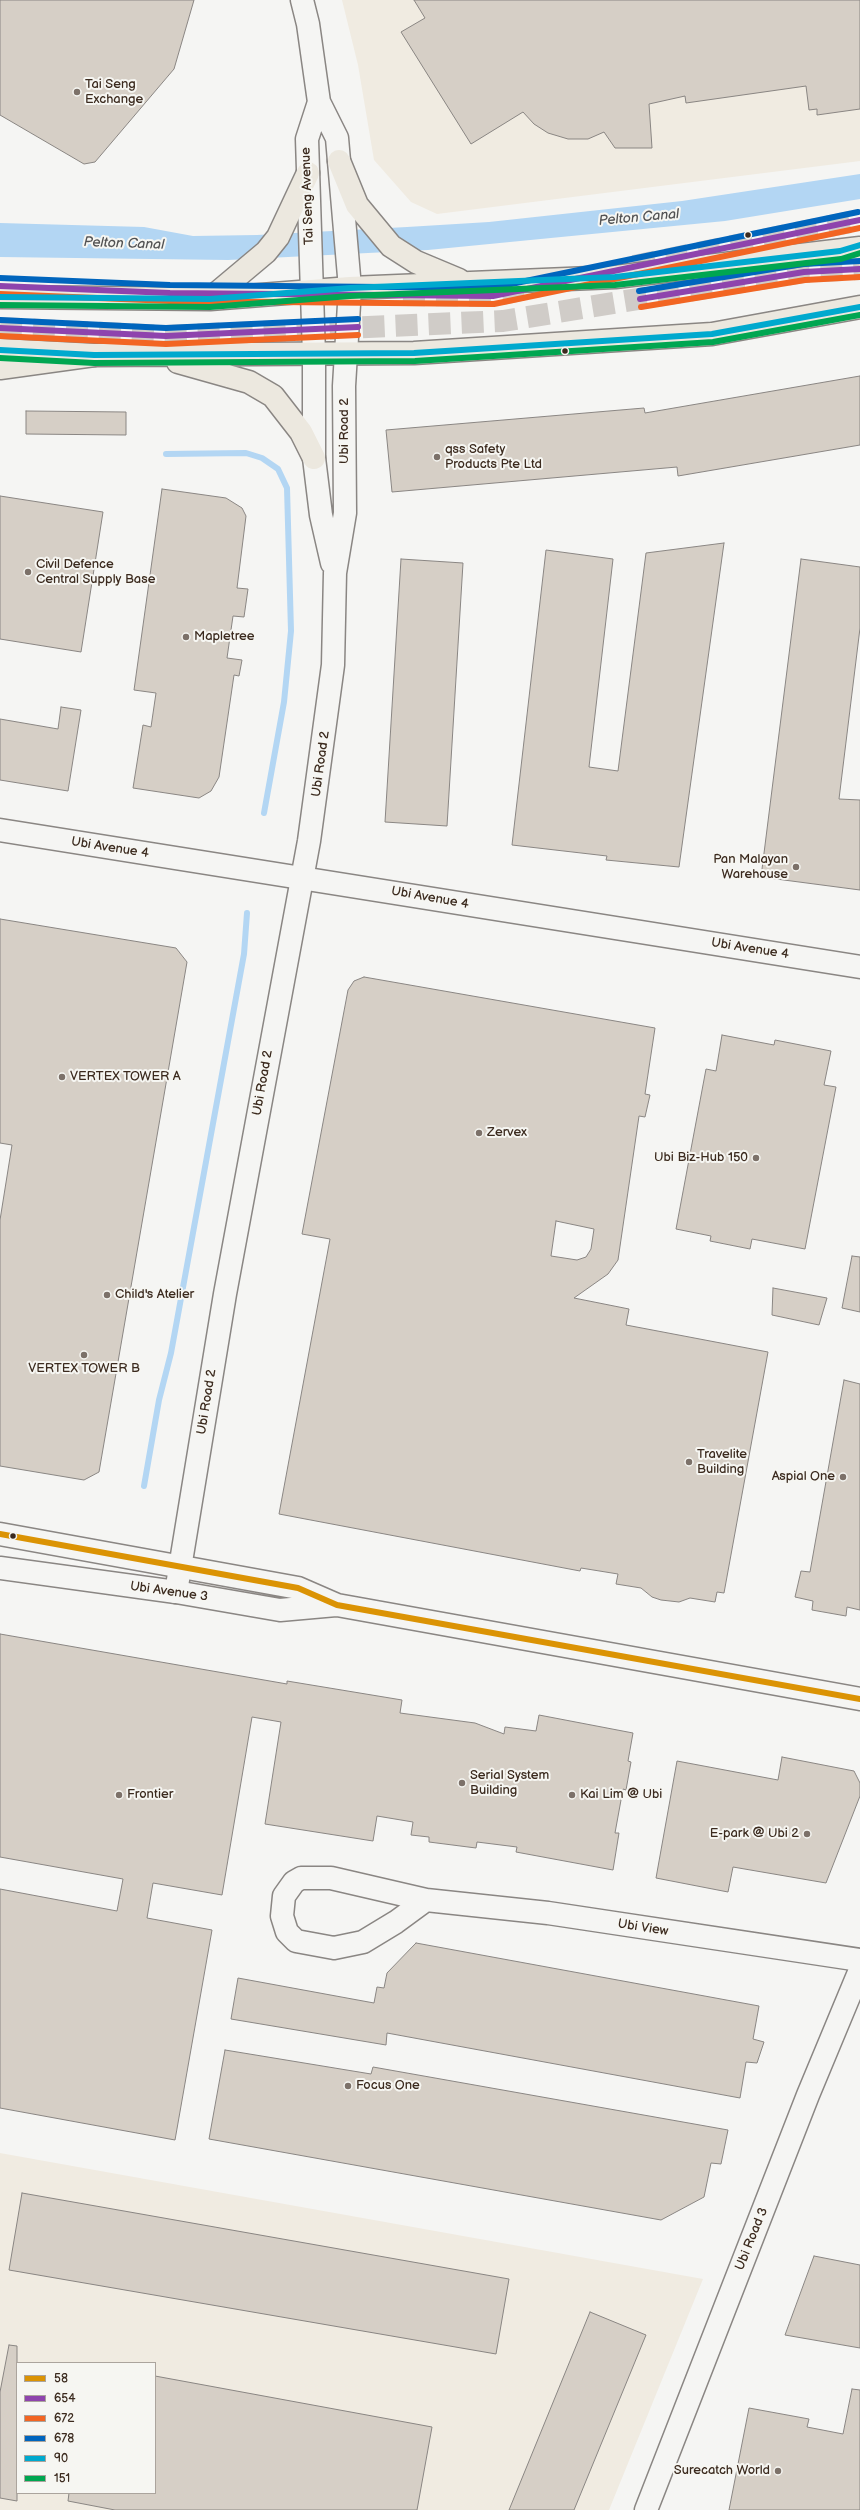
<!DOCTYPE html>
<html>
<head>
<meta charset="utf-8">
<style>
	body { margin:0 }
	#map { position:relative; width:860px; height:2510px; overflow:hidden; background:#f5f5f3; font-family:"Balsamiq Sans",sans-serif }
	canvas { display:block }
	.legend { position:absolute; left:16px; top:2362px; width:140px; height:132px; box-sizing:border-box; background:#f6f6f2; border:1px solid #aba49d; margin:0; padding:5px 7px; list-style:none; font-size:12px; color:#3b2a1e }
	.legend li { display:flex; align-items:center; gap:8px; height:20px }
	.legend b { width:20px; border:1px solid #aba49d }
</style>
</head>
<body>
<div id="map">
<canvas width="860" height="2510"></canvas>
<ul class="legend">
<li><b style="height:5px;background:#db9304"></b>58</li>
<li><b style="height:5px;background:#8e44ad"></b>654</li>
<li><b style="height:5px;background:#f26522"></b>672</li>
<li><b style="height:5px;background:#0065bd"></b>678</li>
<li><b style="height:5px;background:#00a9ce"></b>90</li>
<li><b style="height:5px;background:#00a651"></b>151</li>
</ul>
</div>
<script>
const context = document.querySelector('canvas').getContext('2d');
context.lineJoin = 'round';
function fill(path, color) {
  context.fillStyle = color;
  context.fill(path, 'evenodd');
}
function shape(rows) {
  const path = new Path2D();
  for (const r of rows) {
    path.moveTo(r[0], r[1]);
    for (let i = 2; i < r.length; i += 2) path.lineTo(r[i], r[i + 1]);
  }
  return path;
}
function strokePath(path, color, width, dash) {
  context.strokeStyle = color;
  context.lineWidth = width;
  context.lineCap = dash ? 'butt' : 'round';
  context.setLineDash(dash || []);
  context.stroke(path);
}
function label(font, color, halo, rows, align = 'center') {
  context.font = font + ' "Balsamiq Sans",sans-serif';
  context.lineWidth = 4;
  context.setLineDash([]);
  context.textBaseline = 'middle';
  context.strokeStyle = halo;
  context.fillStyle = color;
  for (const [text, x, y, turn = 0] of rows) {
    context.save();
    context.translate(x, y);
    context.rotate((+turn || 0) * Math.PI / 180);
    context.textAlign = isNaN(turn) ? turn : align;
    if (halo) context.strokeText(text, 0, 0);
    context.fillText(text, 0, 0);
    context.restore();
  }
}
fill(shape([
	[342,0,860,0,860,161,437,214,411,202,374,160,358,65],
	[0,2153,703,2279,609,2510,0,2510],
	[17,2363,155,2363,155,2493,17,2493]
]), '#f0ebe1');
fill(shape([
	[860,174,860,199,725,221,428,250,228,260,0,257,0,223,144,227,193,236,257,235,407,227,489,222,682,201]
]), '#b3d6f3');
strokePath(shape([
	[166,454,246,453,262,458,278,469,287,488,291,631,284,702,264,813],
	[144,1486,159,1400,171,1353,244,954,247,913]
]), '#b3d6f3', 6);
const building = shape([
	[0,0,194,0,174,69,95,162,84,164,0,115,0,0],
	[414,0,860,0,860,109,817,115,817,109,809,110,806,86,686,103,685,96,649,104,652,148,615,148,604,132,588,139,568,139,548,133,534,124,523,112,471,144,401,32,425,18,414,0],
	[860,376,860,445,678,476,677,467,392,492,386,430,644,408,645,413,860,376],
	[26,411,126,412,126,435,26,434,26,411],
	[162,489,226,498,242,508,246,516,237,588,248,589,244,617,233,616,227,658,242,660,239,676,234,675,219,777,211,791,199,798,133,788,143,725,151,727,156,693,134,690,162,489],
	[0,496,103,512,81,652,0,639,0,496],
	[724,543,679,867,606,860,607,856,512,845,546,550,613,559,589,767,618,771,646,553,724,543],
	[401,559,463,563,447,826,385,822,401,559],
	[801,559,860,567,860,628,839,799,860,800,860,890,761,877,801,559],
	[61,707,81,710,68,791,0,780,0,719,58,729,61,707],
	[0,919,176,948,187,962,99,1472,84,1480,0,1466,0,1220,12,1145,0,1143,0,919],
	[364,977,655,1028,645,1094,650,1095,645,1117,639,1116,618,1260,608,1274,574,1298,629,1309,626,1325,768,1352,724,1593,717,1592,715,1602,690,1598,679,1602,661,1600,652,1597,641,1588,616,1584,618,1574,581,1568,580,1571,279,1514,330,1239,302,1234,348,990,354,981,364,977],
	[556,1221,594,1229,591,1249,586,1257,577,1260,551,1256,556,1221],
	[722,1035,774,1045,775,1040,831,1051,824,1085,836,1087,805,1249,752,1239,750,1249,710,1241,711,1236,676,1229,706,1069,716,1071,722,1035],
	[852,1256,860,1257,860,1312,842,1308,852,1256],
	[773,1288,827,1298,819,1325,772,1315,773,1288],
	[844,1380,860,1384,860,1610,847,1607,846,1616,812,1610,813,1601,795,1597,801,1571,810,1572,844,1380],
	[0,1634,287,1684,287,1681,402,1700,400,1713,475,1723,504,1734,505,1727,536,1731,539,1715,633,1733,628,1761,631,1762,626,1790,623,1789,615,1833,619,1833,613,1870,516,1852,517,1847,477,1842,476,1848,429,1842,429,1837,411,1835,413,1822,377,1816,373,1841,265,1824,281,1722,252,1717,222,1895,153,1883,147,1918,212,1930,175,2140,0,2108,0,1889,117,1911,123,1879,0,1857,0,1634],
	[782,1757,854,1771,860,1783,860,1796,826,1883,733,1867,728,1892,656,1878,677,1761,778,1780,782,1757],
	[416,1943,759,2006,753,2039,764,2042,757,2063,746,2062,740,2098,387,2033,386,2045,231,2019,238,1978,374,2003,377,1987,384,1988,387,1973,416,1943],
	[225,2050,371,2074,373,2067,728,2130,721,2164,711,2163,704,2197,661,2220,209,2139,225,2050],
	[22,2193,509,2279,496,2354,9,2270,22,2193],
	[814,2256,860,2265,860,2348,785,2335,814,2256],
	[590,2312,646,2335,574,2510,509,2510,590,2312],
	[9,2345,17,2346,17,2501,0,2498,0,2392,9,2345],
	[155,2376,432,2427,417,2510,115,2510,68,2501,69,2493,155,2493,155,2376],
	[852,2389,860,2390,860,2510,729,2510,749,2408,809,2419,807,2427,843,2434,852,2389]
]);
fill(building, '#d6cfc6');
strokePath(building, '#8a8683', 1);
strokePath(shape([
	[634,266,860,220],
	[403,295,493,296,540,286],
	[0,328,166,336,503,321,804,272,860,269]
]), '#d0ccc8', 22, [22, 11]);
const minor = shape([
	[319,102,307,139,314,355,314,458,321,515,332,563],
	[176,1592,225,1294,309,841,333,665,335,573,345,513,344,386,350,288,337,138,319,102,308,24,302,0],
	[426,1900,396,1922,363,1942,334,1948,296,1941,287,1932,282,1916,284,1896,294,1882,301,1878,331,1878,426,1900,548,1913,860,1960]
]);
const tertiary = shape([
	[0,830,860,967],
	[0,1534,298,1588,337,1605,860,1699],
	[0,1568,176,1592,280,1610,336,1605],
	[646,2510,808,2095,860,1970]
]);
const primary = shape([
	[339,161,357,205,391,246,416,262,459,280],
	[0,297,210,299,350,288,615,277,860,248],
	[210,299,266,252,278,237,308,173],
	[0,350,94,355,414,353,712,334,860,307],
	[178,362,249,382,273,396,301,432,314,458]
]);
const motorway = shape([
	[0,368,94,355]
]);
strokePath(minor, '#8a8683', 25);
strokePath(tertiary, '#8a8683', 25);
strokePath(primary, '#8a8683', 25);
strokePath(motorway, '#8a8683', 25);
strokePath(minor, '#f5f5f3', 22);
strokePath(tertiary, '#f5f5f3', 22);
strokePath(primary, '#ece8df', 22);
strokePath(motorway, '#ece8df', 22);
strokePath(shape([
	[0,1534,298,1588,337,1605,860,1699]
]), '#db9304', 6);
strokePath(shape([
	[0,286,170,293,493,296,860,220],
	[640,299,804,272,860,269],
	[0,328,166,336,358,327]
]), '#8e44ad', 6);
strokePath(shape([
	[0,294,170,301,494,304,860,228],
	[641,307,805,280,860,277],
	[0,336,166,344,358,335]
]), '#f26522', 6);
strokePath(shape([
	[0,278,170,285,492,288,858,212],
	[639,291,803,264,860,261],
	[0,320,166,328,358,319]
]), '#0065bd', 6);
strokePath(shape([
	[0,297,210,299,350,288,615,277,840,251,860,245],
	[0,350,94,355,414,353,712,334,860,307]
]), '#00a9ce', 6);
strokePath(shape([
	[0,305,210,307,350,296,615,285,841,259,860,253],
	[0,358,94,363,415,361,713,342,860,315]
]), '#00a651', 6);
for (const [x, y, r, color] of [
	[77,92,4,"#7c7169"],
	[748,235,3.5,"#3b2a1e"],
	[565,351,3.5,"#3b2a1e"],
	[437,457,4,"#7c7169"],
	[28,572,4,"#7c7169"],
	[186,637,4,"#7c7169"],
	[796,867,4,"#7c7169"],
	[62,1077,4,"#7c7169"],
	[479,1133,4,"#7c7169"],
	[756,1158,4,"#7c7169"],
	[107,1295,4,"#7c7169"],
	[84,1355,4,"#7c7169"],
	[689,1462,4,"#7c7169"],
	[843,1477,4,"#7c7169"],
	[13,1536,3.5,"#3b2a1e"],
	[462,1783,4,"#7c7169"],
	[119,1795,4,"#7c7169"],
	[572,1795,4,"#7c7169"],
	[807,1834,4,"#7c7169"],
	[348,2086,4,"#7c7169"],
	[778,2471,4,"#7c7169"]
]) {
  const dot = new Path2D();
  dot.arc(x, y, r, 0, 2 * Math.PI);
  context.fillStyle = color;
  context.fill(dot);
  strokePath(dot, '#f6f6f2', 1.5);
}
label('13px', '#3b2a1e', '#f6f6f2', [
	["Tai Seng",85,85],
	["Exchange",85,100],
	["qss Safety",445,450],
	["Products Pte Ltd",445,465],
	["Civil Defence",36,565],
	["Central Supply Base",36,580],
	["Mapletree",194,637],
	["Pan Malayan",788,860,"right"],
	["Warehouse",788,875,"right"],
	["VERTEX TOWER A",70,1077],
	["Zervex",487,1133],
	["Ubi Biz-Hub 150",748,1158,"right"],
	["Child's Atelier",115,1295],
	["VERTEX TOWER B",84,1369,"center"],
	["Travelite",697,1455],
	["Building",697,1470],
	["Aspial One",835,1477,"right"],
	["Serial System",470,1776],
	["Building",470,1791],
	["Frontier",127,1795],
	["Kai Lim @ Ubi",580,1795],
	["E-park @ Ubi 2",799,1834,"right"],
	["Focus One",356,2086],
	["Surecatch World",770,2471,"right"]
], 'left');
label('13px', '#3b2a1e', '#f6f6f2', [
	["Tai Seng Avenue",308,196,-92],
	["Ubi Road 2",345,431,-90],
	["Ubi Road 2",321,764,-82],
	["Ubi Avenue 4",110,848,9],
	["Ubi Avenue 4",430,898,10],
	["Ubi Avenue 4",750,949,9],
	["Ubi Road 2",263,1083,-80],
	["Ubi Road 2",207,1402,-81],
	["Ubi Avenue 3",169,1592,8],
	["Ubi View",643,1928,9],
	["Ubi Road 3",752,2239,-68]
]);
label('italic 14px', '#525253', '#f6f6f2', [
	["Pelton Canal",639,218,-5],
	["Pelton Canal",124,244,2]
]);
</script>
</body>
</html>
